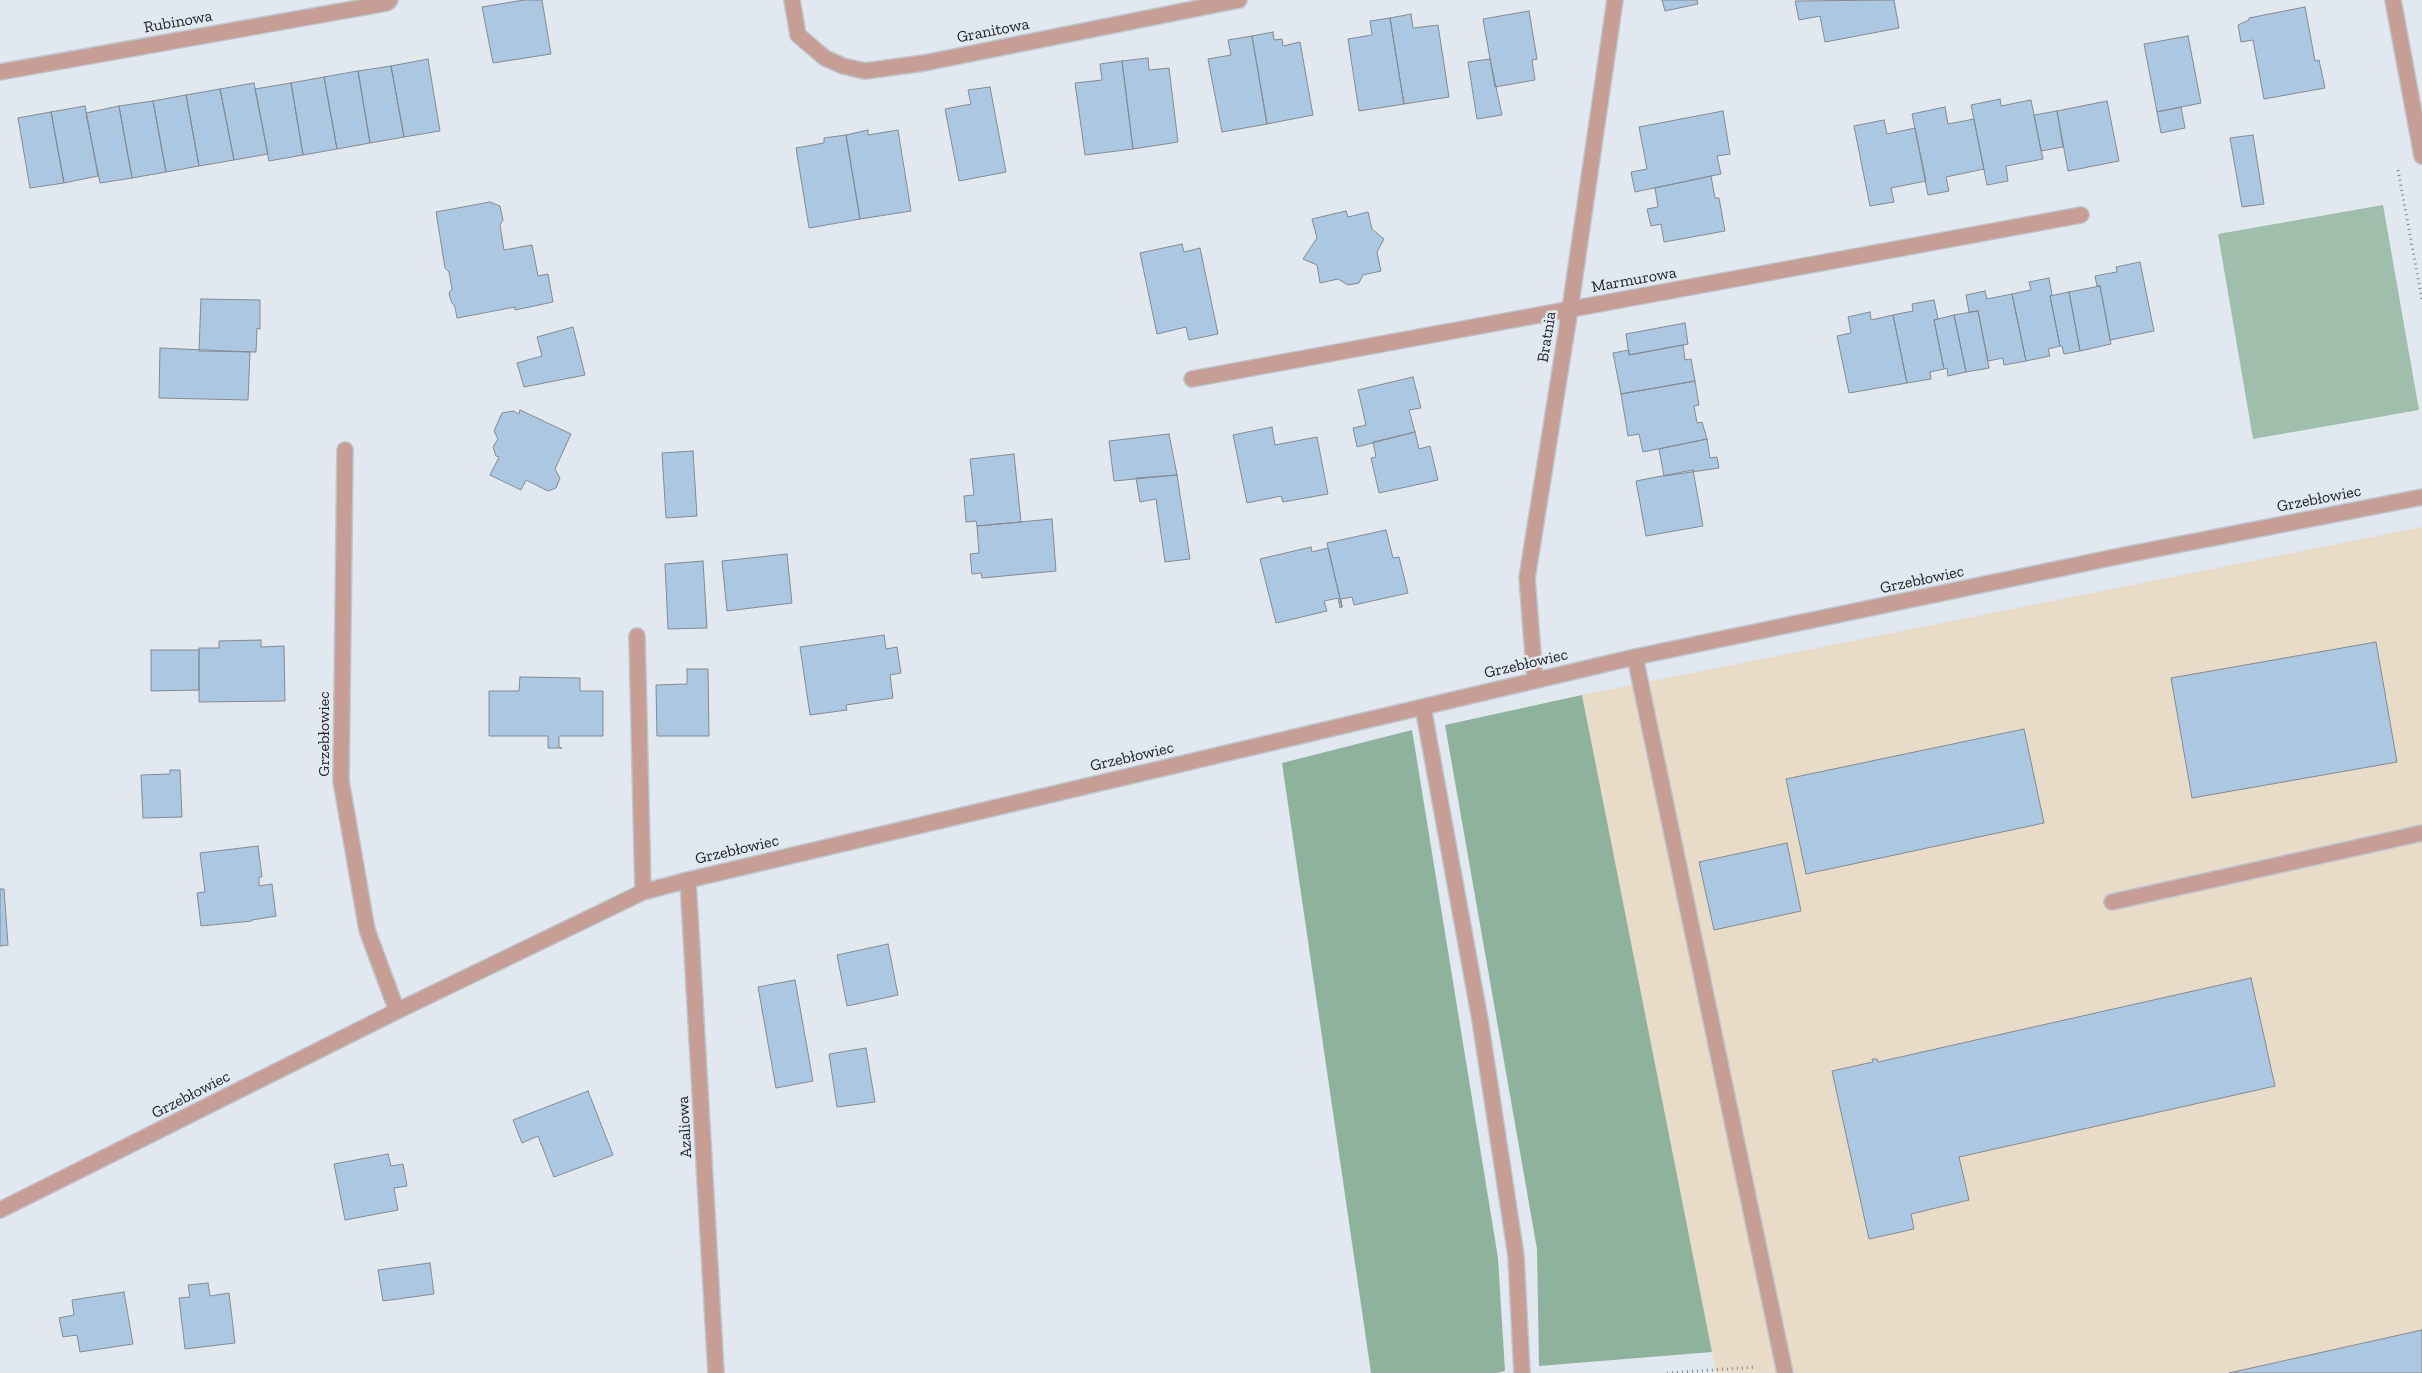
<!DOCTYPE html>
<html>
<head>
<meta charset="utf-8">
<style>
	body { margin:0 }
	canvas { display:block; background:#e1e8f0 }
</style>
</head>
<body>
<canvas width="2422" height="1373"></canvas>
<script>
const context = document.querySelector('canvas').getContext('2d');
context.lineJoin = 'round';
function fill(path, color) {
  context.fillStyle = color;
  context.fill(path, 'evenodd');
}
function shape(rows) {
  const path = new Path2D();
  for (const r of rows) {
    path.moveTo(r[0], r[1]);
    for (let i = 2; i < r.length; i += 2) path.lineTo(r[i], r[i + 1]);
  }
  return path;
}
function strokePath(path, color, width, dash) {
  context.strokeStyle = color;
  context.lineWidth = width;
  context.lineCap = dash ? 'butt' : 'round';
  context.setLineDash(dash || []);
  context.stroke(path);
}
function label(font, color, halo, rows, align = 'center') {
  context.font = font + ' "Zilla Slab",serif';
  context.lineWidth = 5;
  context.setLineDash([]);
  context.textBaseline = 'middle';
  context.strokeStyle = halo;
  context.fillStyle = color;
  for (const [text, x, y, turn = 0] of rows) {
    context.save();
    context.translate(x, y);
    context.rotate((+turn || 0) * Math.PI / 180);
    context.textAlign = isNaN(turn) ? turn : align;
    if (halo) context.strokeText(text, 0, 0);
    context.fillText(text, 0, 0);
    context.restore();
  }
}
fill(shape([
	[2422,527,2422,1373,1716,1373,1582,695]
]), '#e8dcc8');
fill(shape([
	[2383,205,2419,410,2253,439,2218,234]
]), '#9fbeac');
fill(shape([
	[1582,695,1712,1352,1539,1366,1537,1249,1445,725],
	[1412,730,1498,1258,1505,1371,1496,1373,1371,1373,1282,763]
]), '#8fb29d');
const building = shape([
	[542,0,551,54,493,63,482,7,524,0,542,0],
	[1662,0,1697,0,1698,4,1665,11,1662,0],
	[1894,0,1899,28,1825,42,1820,16,1799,20,1795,1,1894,0],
	[2305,7,2315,61,2319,60,2325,88,2264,99,2253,40,2241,42,2238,25,2249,20,2249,18,2305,7],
	[1529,11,1537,59,1532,60,1535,80,1495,87,1483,19,1529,11],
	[1411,14,1413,28,1438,25,1449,97,1404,104,1390,18,1411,14],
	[1390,18,1404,104,1359,111,1348,39,1372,35,1370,21,1390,18],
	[1273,32,1274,40,1282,39,1283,46,1300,42,1313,115,1267,124,1252,36,1273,32],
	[1252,36,1267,124,1222,132,1208,59,1231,55,1228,40,1252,36],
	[2188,36,2201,103,2157,112,2144,44,2188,36],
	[1148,58,1149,70,1169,68,1178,142,1133,149,1122,61,1148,58],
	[428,59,440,131,404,137,391,66,428,59],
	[1490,59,1502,115,1477,119,1468,62,1490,59],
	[1122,61,1133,149,1085,155,1075,83,1102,80,1100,64,1122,61],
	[391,66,404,137,370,143,358,71,391,66],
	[358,71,370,143,337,149,324,77,358,71],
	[324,77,337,149,303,155,291,83,324,77],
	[254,83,268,154,234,160,220,89,254,83],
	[291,83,303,155,269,161,255,89,291,83],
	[990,87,1006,172,959,181,945,109,971,104,968,90,990,87],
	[220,89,234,160,199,166,186,95,220,89],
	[186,95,199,166,166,172,153,101,186,95],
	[2000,99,2001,106,2031,100,2043,159,2006,166,2008,181,1987,185,1971,105,2000,99],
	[153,101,166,172,132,178,119,106,153,101],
	[2107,101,2119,161,2068,171,2057,111,2107,101],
	[85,106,98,176,64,183,51,112,85,106],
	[119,106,132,178,100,183,86,113,119,106],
	[1945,107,1948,124,1974,119,1984,169,1946,177,1949,191,1928,195,1912,114,1945,107],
	[2181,107,2185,128,2161,133,2157,112,2181,107],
	[1723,111,1730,154,1717,156,1721,174,1635,192,1631,172,1647,169,1639,127,1723,111],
	[2057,111,2063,147,2041,151,2034,115,2057,111],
	[51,112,64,183,30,188,18,118,51,112],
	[1884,120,1887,134,1915,128,1926,181,1891,188,1894,202,1870,206,1854,126,1884,120],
	[868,130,868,135,898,130,911,211,860,219,846,135,868,130],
	[846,135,860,219,809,228,796,148,824,143,824,138,846,135],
	[2253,135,2264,204,2242,207,2230,138,2253,135],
	[1711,176,1715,198,1719,198,1725,231,1664,242,1661,224,1651,226,1647,209,1658,207,1655,188,1711,176],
	[490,202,500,206,503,220,500,225,504,250,532,245,538,276,548,274,553,302,515,310,515,307,457,318,455,307,451,301,449,293,452,289,449,272,445,268,436,212,490,202],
	[1346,211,1348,217,1368,212,1372,229,1384,239,1377,252,1381,271,1363,275,1359,283,1348,285,1338,279,1320,283,1317,265,1303,259,1317,238,1312,219,1346,211],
	[1182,244,1184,252,1200,248,1218,334,1189,340,1186,327,1157,334,1140,253,1182,244],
	[2140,262,2154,331,2110,340,2100,286,2097,286,2095,276,2117,272,2116,267,2140,262],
	[2049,278,2052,295,2050,296,2060,346,2048,349,2050,356,2026,361,2012,294,2031,290,2029,282,2049,278],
	[2100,286,2111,344,2080,351,2069,292,2100,286],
	[1985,291,1987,299,2012,294,2026,361,2004,365,2003,358,1988,361,1978,311,1969,312,1966,295,1985,291],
	[2069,292,2080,351,2064,354,2062,346,2060,346,2050,296,2069,292],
	[201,299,260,300,260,329,257,328,256,352,199,351,201,299],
	[1934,300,1938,319,1934,320,1944,369,1930,372,1931,379,1907,383,1893,315,1913,311,1912,304,1934,300],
	[1978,311,1989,368,1966,372,1954,315,1978,311],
	[1870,312,1871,320,1893,315,1907,383,1849,393,1837,336,1851,333,1848,317,1870,312],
	[1954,315,1966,372,1948,376,1947,368,1944,369,1934,320,1954,315],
	[1685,323,1688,344,1629,355,1626,334,1685,323],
	[573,327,585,375,524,387,517,363,542,356,537,337,573,327],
	[1683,345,1685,360,1691,359,1695,381,1621,394,1613,353,1629,350,1629,355,1683,345],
	[160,348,250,352,248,400,159,398,160,348],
	[1413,377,1421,408,1409,410,1415,432,1357,447,1353,428,1366,425,1358,390,1413,377],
	[1695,381,1699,405,1694,406,1697,423,1702,422,1707,439,1643,452,1639,434,1628,436,1621,394,1695,381],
	[520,410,571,434,555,469,560,478,556,488,548,491,526,480,521,490,490,475,499,457,496,456,493,447,498,439,494,431,502,413,513,411,519,414,520,410],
	[1272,427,1275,445,1317,437,1328,494,1283,502,1281,496,1247,503,1233,435,1272,427],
	[1415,432,1419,449,1430,446,1438,480,1379,493,1371,458,1376,457,1373,442,1415,432],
	[1169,434,1177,475,1114,481,1109,441,1169,434],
	[1707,439,1710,458,1717,457,1719,468,1664,476,1659,449,1707,439],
	[693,451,697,516,666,518,662,453,693,451],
	[1014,454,1021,522,977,526,976,521,966,522,964,496,974,495,970,459,1014,454],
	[1693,470,1703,526,1646,536,1636,481,1693,470],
	[1177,475,1190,559,1165,562,1156,499,1140,502,1136,478,1177,475],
	[1052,519,1056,571,982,578,981,573,972,574,970,554,979,553,977,526,1052,519],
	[1386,530,1393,558,1399,557,1408,593,1354,605,1352,597,1341,599,1342,607,1327,543,1386,530],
	[1311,547,1312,552,1328,548,1342,607,1340,608,1338,598,1324,601,1327,611,1276,623,1260,559,1311,547],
	[787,554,792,603,727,611,722,561,787,554],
	[703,561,707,628,668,629,665,564,703,561],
	[884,635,886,649,897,647,901,673,890,675,893,698,846,705,847,710,810,715,800,647,884,635],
	[261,640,261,647,284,646,285,701,199,702,199,648,219,648,219,641,261,640],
	[2376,642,2397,762,2192,798,2171,678,2376,642],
	[151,650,199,650,199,690,151,691,151,650],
	[687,669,708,669,709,736,657,736,656,685,687,684,687,669],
	[520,677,580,678,580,691,603,691,603,736,559,736,559,747,562,748,548,748,548,736,489,736,489,691,519,691,520,677],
	[2024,729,2044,823,1806,874,1786,779,2024,729],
	[170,770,180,770,182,817,143,818,141,775,170,774,170,770],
	[1787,843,1801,911,1714,930,1699,862,1787,843],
	[258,846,262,877,259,877,259,886,272,884,276,916,252,920,252,921,201,926,197,893,205,892,200,853,258,846],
	[0,889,4,889,8,945,0,946,0,889],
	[888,944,898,995,847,1006,837,955,888,944],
	[2251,978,2275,1086,1959,1157,1969,1200,1911,1214,1914,1229,1869,1239,1832,1071,1873,1062,1872,1059,1877,1059,1878,1062,2251,978],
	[795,980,813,1081,776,1088,758,987,795,980],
	[866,1048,875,1102,837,1107,829,1054,866,1048],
	[588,1091,613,1155,554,1177,538,1136,522,1143,513,1120,588,1091],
	[388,1154,391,1166,403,1164,407,1186,394,1188,398,1210,345,1220,334,1164,388,1154],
	[430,1263,434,1294,383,1301,378,1270,430,1263],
	[208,1283,210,1296,229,1293,235,1343,185,1349,179,1298,190,1297,188,1285,208,1283],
	[124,1292,133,1344,80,1352,77,1335,63,1337,59,1318,74,1315,72,1300,124,1292],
	[2422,1330,2422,1373,2229,1373,2422,1330]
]);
fill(building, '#acc7e2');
strokePath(building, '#848a91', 1);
const minor = shape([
	[792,0,798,35,825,58,843,66,865,71,924,63,1239,0],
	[2393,0,2422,156],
	[0,72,387,3,390,0],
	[1192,379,2081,215],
	[345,450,341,781,367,930,397,1011],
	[637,636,643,892],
	[1635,657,1785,1373],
	[1535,680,1527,578,1570,309,1615,0],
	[1423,707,1480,1020,1504,1177,1516,1256,1522,1373],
	[688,880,716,1373],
	[2112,902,2422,833],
	[0,1210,397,1011,643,892,688,880,1635,657,2120,556,2422,497]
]);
strokePath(minor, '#bec5cc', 18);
strokePath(shape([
	[2398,170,2422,300],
	[1667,1373,1756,1367]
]), '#83888d', 3, [1, 4]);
strokePath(minor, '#c69e96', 15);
label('16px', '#212427', '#e1e8f0', [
	["Rubinowa",178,22,-10],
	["Granitowa",993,31,-11],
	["Marmurowa",1634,280,-10],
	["Bratnia",1547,337,-81],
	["Grzebłowiec",2319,499,-11],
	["Grzebłowiec",1922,580,-12],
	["Grzebłowiec",1526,664,-13],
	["Grzebłowiec",324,734,-90],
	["Grzebłowiec",1132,757,-13],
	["Grzebłowiec",737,850,-13],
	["Grzebłowiec",191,1095,-27],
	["Azaliowa",685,1127,-93]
]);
</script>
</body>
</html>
